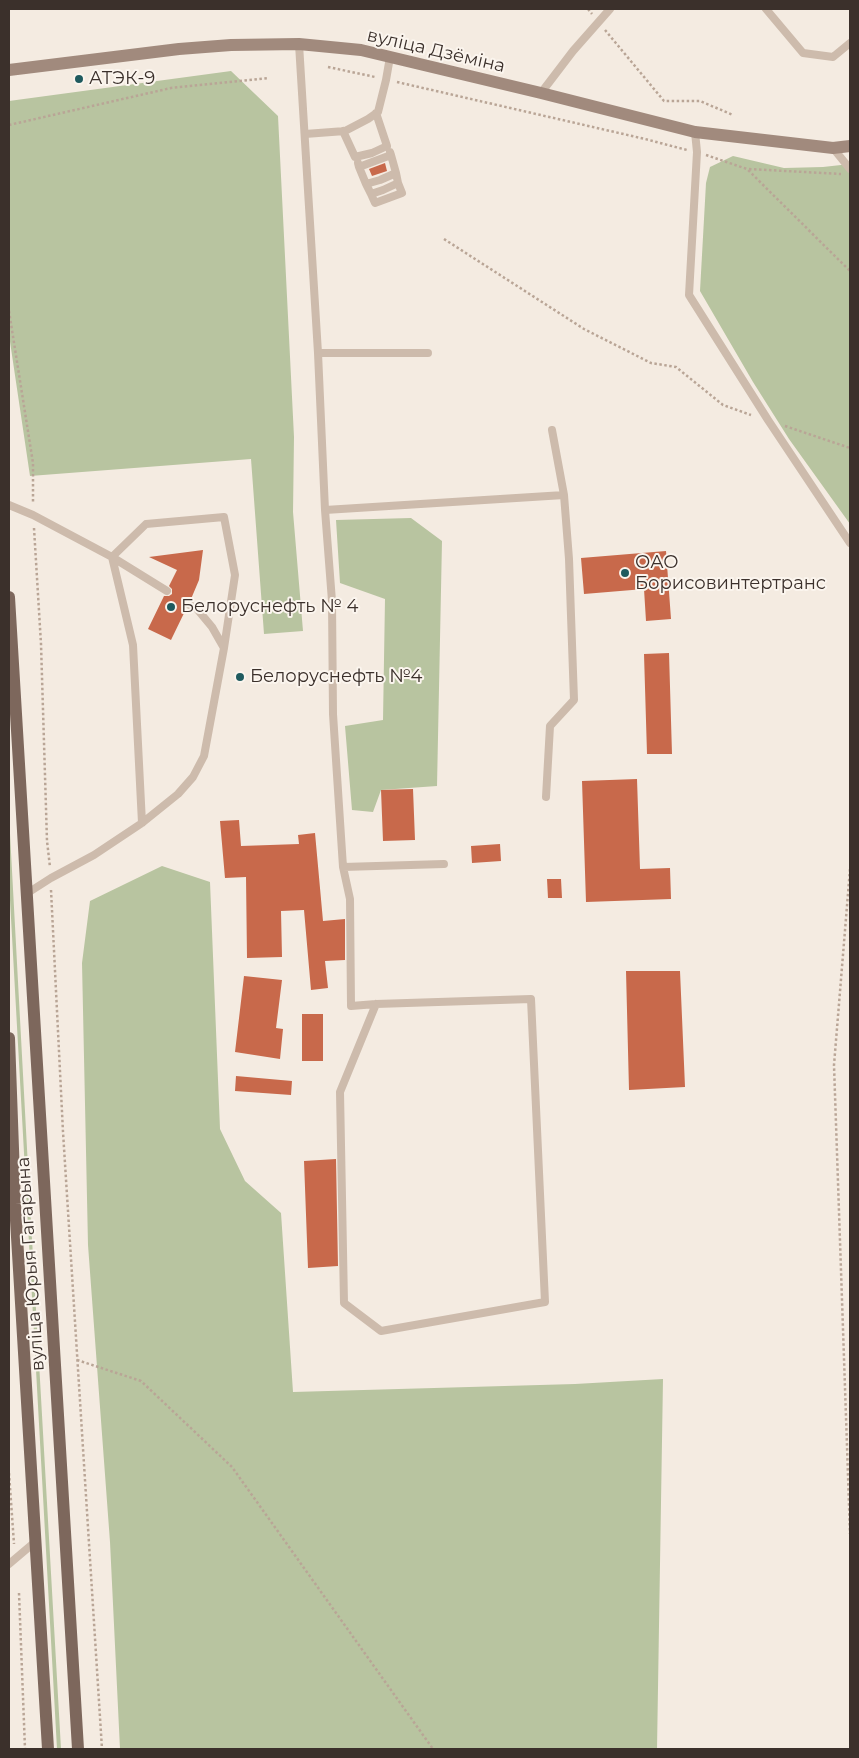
<!DOCTYPE html>
<html>
<head>
<meta charset="utf-8">
<style>
	body { margin:0 }
	#map { position:relative; width:859px; height:1758px; overflow:hidden; background:#f4ebe1; font-family:Montserrat,sans-serif }
	canvas { display:block }
	.frame { position:absolute; inset:0; border:10px solid #3b302b; pointer-events:none }
</style>
</head>
<body>
<div id="map">
<canvas width="859" height="1758"></canvas>
<div class="frame"></div>
</div>
<script>
const context = document.querySelector('canvas').getContext('2d');
context.lineJoin = 'round';
function fill(path, color) {
  context.fillStyle = color;
  context.fill(path, 'evenodd');
}
function shape(rows) {
  const path = new Path2D();
  for (const r of rows) {
    path.moveTo(r[0], r[1]);
    for (let i = 2; i < r.length; i += 2) path.lineTo(r[i], r[i + 1]);
  }
  return path;
}
function strokePath(path, color, width, dash) {
  context.strokeStyle = color;
  context.lineWidth = width;
  context.lineCap = dash ? 'butt' : 'round';
  context.setLineDash(dash || []);
  context.stroke(path);
}
function label(font, color, halo, rows, align = 'center') {
  context.font = font + ' Montserrat,sans-serif';
  context.lineWidth = 4;
  context.setLineDash([]);
  context.textBaseline = 'middle';
  context.strokeStyle = halo;
  context.fillStyle = color;
  for (const [text, x, y, turn = 0] of rows) {
    context.save();
    context.translate(x, y);
    context.rotate((+turn || 0) * Math.PI / 180);
    context.textAlign = isNaN(turn) ? turn : align;
    if (halo) context.strokeText(text, 0, 0);
    context.fillText(text, 0, 0);
    context.restore();
  }
}
fill(shape([
	[231,71,278,116,294,437,293,512,303,631,264,634,251,459,30,476,9,335,9,101],
	[733,156,784,168,823,167,850,164,850,524,789,439,753,382,700,291,706,183,710,167],
	[411,518,442,541,437,786,381,790,373,812,352,810,345,726,383,720,385,599,340,583,336,520],
	[9,815,30,1204,61,1749,57,1749,9,882],
	[162,866,210,882,220,1129,245,1181,281,1213,293,1392,575,1384,663,1379,657,1749,120,1749,110,1542,88,1245,82,963,90,901]
]), '#b8c4a0');
fill(shape([
	[385,163,387,171,372,176,369,169],
	[203,550,199,580,191,599,186,599,183,602,183,606,186,609,171,640,148,629,164,596,169,596,172,594,172,589,169,586,177,570,149,557],
	[666,551,671,619,646,621,644,589,584,594,581,558],
	[669,653,672,754,647,754,644,654],
	[637,779,640,869,670,868,671,899,586,902,582,781],
	[413,789,415,840,383,841,381,790],
	[239,820,241,846,299,844,298,835,315,833,323,921,345,919,345,960,325,961,328,988,311,990,304,910,281,911,282,957,247,958,246,877,225,878,220,821],
	[500,844,501,861,472,863,471,846],
	[547,879,561,879,562,898,548,898],
	[626,971,680,971,685,1087,629,1090],
	[244,976,282,980,276,1028,283,1029,280,1059,235,1052],
	[302,1014,323,1014,323,1061,302,1061],
	[236,1076,292,1081,291,1095,235,1091],
	[336,1159,338,1266,308,1268,304,1161]
]), '#c8694b');
strokePath(shape([
	[588,9,592,14],
	[605,30,664,101,700,101,733,115],
	[328,67,375,77],
	[397,82,645,139,687,150],
	[9,125,171,88,269,78],
	[706,155,747,169,850,271],
	[749,169,841,174],
	[444,239,584,329,651,363,676,367,723,405,751,415],
	[9,311,33,463,33,502],
	[785,426,850,448],
	[34,528,41,644,47,841,50,867],
	[850,869,834,1065,850,1534],
	[51,890,63,1132,102,1749],
	[77,1360,141,1381,232,1467,433,1749],
	[9,1473,14,1544],
	[19,1593,25,1749]
]), '#b9a596', 2.5, [2.5, 2.5]);
strokePath(shape([
	[766,9,803,53,833,57,850,43],
	[299,44,318,353,428,353],
	[541,93,573,51,610,9],
	[343,131,355,157,372,153,387,146,376,113],
	[695,132,697,152,689,295,768,420,850,543],
	[305,134,345,131,368,119,378,112,386,80,390,57],
	[833,148,850,169],
	[358,163,359,167,391,155,390,152],
	[359,167,366,184,380,180,396,173,391,155],
	[366,184,371,194,383,190,398,183,396,173],
	[371,194,375,203,402,193,398,183],
	[318,353,325,510,332,601,333,714,343,867,444,864],
	[9,505,33,515,112,557,167,591],
	[325,510,564,495,552,430],
	[546,797,550,726,574,700,569,559,564,495],
	[142,823,133,645,112,557,146,524,224,517,235,575,224,648],
	[343,867,350,899,351,1006,376,1004,531,999,545,1302,381,1331,344,1303,340,1092,376,1004],
	[26,894,51,878,94,855,142,823,178,794,193,777,204,756,224,648,212,627,197,609,188,604],
	[9,1564,35,1542]
]), '#cdbbac', 8);
strokePath(shape([
	[9,70,179,49,231,45,299,44,361,50,541,93,695,132,833,148,850,146]
]), '#a18a7d', 12);
strokePath(shape([
	[9,597,78,1749],
	[9,1038,15,1204,48,1749]
]), '#7d675c', 12);
for (const [x, y, r, color] of [
	[79,79,5,"#1f5a5e"],
	[625,573,5,"#1f5a5e"],
	[171,607,5,"#1f5a5e"],
	[240,677,5,"#1f5a5e"]
]) {
  const dot = new Path2D();
  dot.arc(x, y, r, 0, 2 * Math.PI);
  context.fillStyle = color;
  context.fill(dot);
  strokePath(dot, '#fbf5ee', 2);
}
label('18px', '#3b302b', '#fbf5ee', [
	["вуліца Дзёміна",436,51,13],
	["вуліца Юрыя Гагарына",31,1264,-94]
]);
label('18px', '#3b302b', '#fbf5ee', [
	["АТЭК-9",89,79],
	["ОАО",635,563],
	["Борисовинтертранс",635,584],
	["Белоруснефть № 4",181,607],
	["Белоруснефть №4",250,677]
], 'left');
</script>
</body>
</html>
